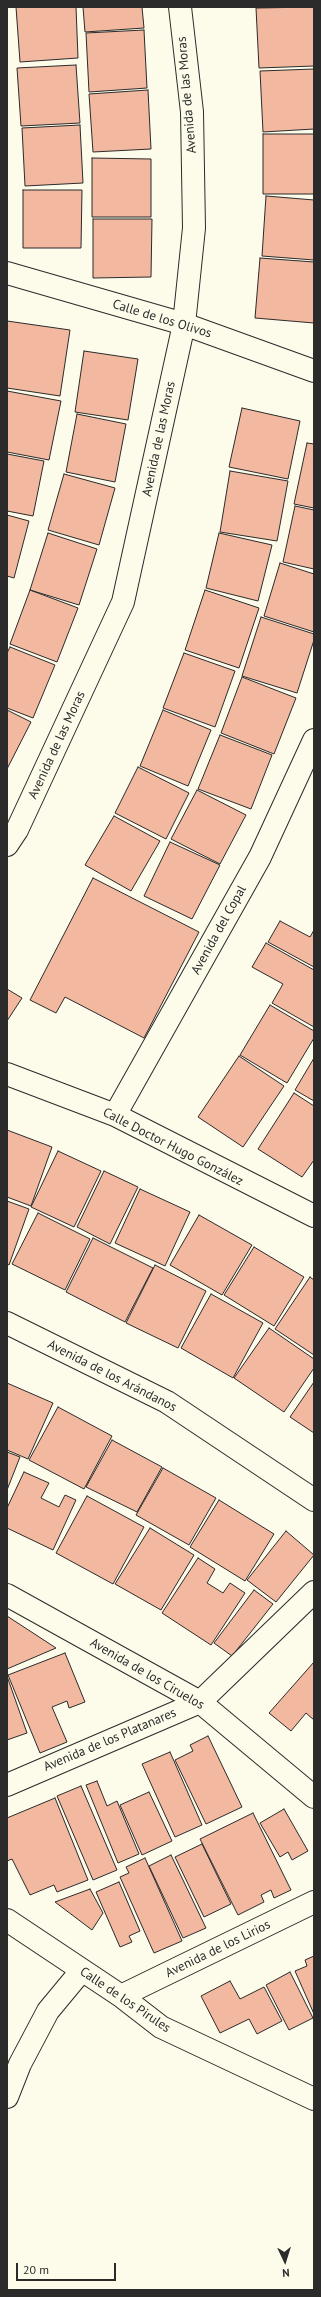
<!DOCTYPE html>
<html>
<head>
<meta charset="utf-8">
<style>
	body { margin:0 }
	#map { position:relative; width:321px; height:2297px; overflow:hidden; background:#fdfbea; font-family:"PT Sans",sans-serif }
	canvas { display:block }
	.frame { position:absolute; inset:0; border:8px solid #2b2b2b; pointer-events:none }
	.north { position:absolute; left:265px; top:2241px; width:40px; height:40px; -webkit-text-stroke:3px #fdfbea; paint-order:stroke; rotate:176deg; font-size:11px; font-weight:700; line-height:16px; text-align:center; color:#2b2b2b }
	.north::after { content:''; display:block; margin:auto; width:14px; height:18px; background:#2b2b2b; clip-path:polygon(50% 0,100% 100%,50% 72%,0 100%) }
	.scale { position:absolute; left:16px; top:2263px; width:100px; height:18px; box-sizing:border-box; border:2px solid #2b2b2b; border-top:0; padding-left:5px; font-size:12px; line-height:14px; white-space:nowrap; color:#2b2b2b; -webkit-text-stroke:3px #fdfbea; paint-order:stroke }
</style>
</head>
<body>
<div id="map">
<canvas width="321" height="2297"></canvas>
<div class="frame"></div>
<div class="north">N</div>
<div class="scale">20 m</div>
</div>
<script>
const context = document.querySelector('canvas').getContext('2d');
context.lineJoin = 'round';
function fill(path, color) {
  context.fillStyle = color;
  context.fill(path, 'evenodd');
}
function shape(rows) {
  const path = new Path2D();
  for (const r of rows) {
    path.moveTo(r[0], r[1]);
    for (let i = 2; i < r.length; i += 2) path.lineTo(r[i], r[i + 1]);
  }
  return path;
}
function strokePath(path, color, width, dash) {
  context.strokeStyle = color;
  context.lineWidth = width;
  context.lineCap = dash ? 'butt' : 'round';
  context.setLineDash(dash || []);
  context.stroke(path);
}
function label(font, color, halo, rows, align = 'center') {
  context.font = font + ' "PT Sans",sans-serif';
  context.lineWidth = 3;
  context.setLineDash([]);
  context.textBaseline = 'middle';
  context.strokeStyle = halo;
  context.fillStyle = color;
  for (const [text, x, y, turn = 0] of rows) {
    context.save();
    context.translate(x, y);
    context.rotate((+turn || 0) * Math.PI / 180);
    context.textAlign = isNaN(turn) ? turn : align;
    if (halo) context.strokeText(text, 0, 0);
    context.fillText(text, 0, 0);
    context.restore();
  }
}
const building = shape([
	[16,7,76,7,78,58,20,62,16,7],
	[83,7,142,7,144,28,85,32,83,7],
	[314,7,314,66,259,68,256,8,314,7],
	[144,30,147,88,89,92,86,33,144,30],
	[76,65,80,123,21,126,17,68,76,65],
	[314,69,314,129,263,132,260,71,314,69],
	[148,90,151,149,93,152,89,94,148,90],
	[80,125,83,183,25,186,22,128,80,125],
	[263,134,314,134,314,194,263,194,263,134],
	[92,158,151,159,151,217,92,217,92,158],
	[23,190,82,190,81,248,23,248,23,190],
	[266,196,314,200,314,260,262,256,266,196],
	[93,219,152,219,151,277,93,278,93,219],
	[260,258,314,262,314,323,255,318,260,258],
	[7,321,70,330,60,396,7,388,7,321],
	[84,351,138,359,128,420,75,412,84,351],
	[7,391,61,401,49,460,7,452,7,391],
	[242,408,300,421,288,479,229,467,242,408],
	[77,414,126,424,115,482,66,472,77,414],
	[307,443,314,444,314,508,294,504,307,443],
	[7,454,44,461,33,516,7,511,7,454],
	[230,471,288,481,277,541,220,532,230,471],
	[64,474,115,488,99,545,48,530,64,474],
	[295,506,314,510,314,569,283,562,295,506],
	[7,515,29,521,14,578,7,576,7,515],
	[48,533,97,549,79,605,30,590,48,533],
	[219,533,272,545,258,601,206,588,219,533],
	[280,563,314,574,314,632,264,616,280,563],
	[30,590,78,608,57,662,10,644,30,590],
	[205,590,259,608,239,668,185,650,205,590],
	[261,617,314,634,314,640,297,693,242,676,261,617],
	[10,647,55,665,33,718,7,708,7,653,10,647],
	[184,653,235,671,215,727,163,708,184,653],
	[242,677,296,698,274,754,221,733,242,677],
	[7,710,31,722,7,769,7,710],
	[163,710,211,730,188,786,140,766,163,710],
	[220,735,272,755,251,809,198,789,220,735],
	[138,767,189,793,166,839,115,813,138,767],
	[197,790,246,815,220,864,171,839,197,790],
	[114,816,160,841,131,891,85,865,114,816],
	[170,842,220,865,192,919,144,896,170,842],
	[93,878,199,932,144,1038,65,997,56,1013,30,1000,93,878],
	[280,921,310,937,314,930,314,967,268,942,280,921],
	[266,943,314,970,314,1027,272,1003,283,984,252,967,266,943],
	[7,989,22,998,7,1021,7,989],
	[270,1005,314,1031,314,1038,287,1083,240,1055,270,1005],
	[239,1056,284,1086,243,1147,198,1117,239,1056],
	[314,1058,314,1101,295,1090,314,1058],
	[294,1093,314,1106,314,1160,302,1177,258,1149,294,1093],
	[7,1130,52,1147,31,1206,7,1197,7,1130],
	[58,1151,101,1171,74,1227,31,1207,58,1151],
	[104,1171,138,1187,110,1244,77,1227,104,1171],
	[140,1189,190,1212,165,1266,115,1243,140,1189],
	[7,1201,29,1209,9,1265,7,1264,7,1201],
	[38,1213,90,1239,65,1290,12,1264,38,1213],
	[199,1215,252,1245,222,1295,170,1265,199,1215],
	[93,1238,153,1268,125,1322,66,1292,93,1238],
	[254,1247,304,1277,274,1326,224,1295,254,1247],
	[155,1265,206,1291,178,1348,126,1323,155,1265],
	[310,1277,314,1280,314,1355,275,1329,310,1277],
	[211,1294,263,1323,233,1378,181,1348,211,1294],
	[269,1328,314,1359,314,1368,284,1412,234,1378,269,1328],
	[314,1382,314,1433,290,1417,314,1382],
	[7,1383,53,1403,28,1459,7,1450,7,1383],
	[58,1407,112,1436,84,1489,29,1460,58,1407],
	[112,1440,162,1467,137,1512,86,1487,112,1440],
	[7,1452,20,1457,7,1490,7,1452],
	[163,1468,216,1498,189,1545,136,1515,163,1468],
	[24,1472,49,1483,41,1498,59,1507,65,1495,76,1500,53,1550,7,1528,7,1508,24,1472],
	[87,1496,144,1527,113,1584,56,1553,87,1496],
	[219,1500,274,1534,245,1581,190,1547,219,1500],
	[150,1528,194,1555,161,1610,115,1584,150,1528],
	[286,1531,314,1555,276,1602,247,1580,286,1531],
	[198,1558,215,1569,207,1583,223,1593,230,1583,245,1593,211,1645,162,1613,198,1558],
	[254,1590,273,1604,232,1656,214,1643,254,1590],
	[7,1616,56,1648,7,1669,7,1616],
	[65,1653,85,1702,69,1708,67,1701,52,1707,67,1742,40,1753,8,1675,65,1653],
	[314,1662,314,1720,306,1713,291,1731,269,1713,314,1662],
	[7,1676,27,1733,7,1740,7,1676],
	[208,1736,242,1807,206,1824,175,1760,193,1751,190,1745,208,1736],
	[170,1752,202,1825,175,1837,142,1764,170,1752],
	[97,1781,107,1806,117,1801,139,1854,118,1863,86,1785,97,1781],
	[81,1786,117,1870,93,1880,57,1796,81,1786],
	[149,1792,172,1841,142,1855,120,1805,149,1792],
	[55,1798,88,1880,57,1892,54,1885,30,1895,12,1859,7,1861,7,1818,55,1798],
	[284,1809,308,1851,292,1860,288,1852,280,1857,260,1823,284,1809],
	[253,1813,291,1890,274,1898,271,1890,261,1895,264,1902,238,1915,200,1839,253,1813],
	[202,1844,231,1904,204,1917,175,1857,202,1844],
	[171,1855,206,1928,183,1938,149,1866,171,1855],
	[145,1858,182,1941,154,1953,120,1877,129,1873,126,1867,145,1858],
	[119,1882,140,1931,129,1936,132,1942,120,1947,96,1892,119,1882],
	[90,1889,103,1913,92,1930,55,1902,90,1889],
	[314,1956,314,2014,295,1971,307,1966,305,1960,314,1956],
	[290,1972,313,2018,289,2030,266,1985,290,1972],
	[230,1981,240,1999,264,1987,282,2021,257,2034,249,2019,220,2033,201,1996,230,1981]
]);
fill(building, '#f2b8a0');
strokePath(building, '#2b2b2b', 1);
const minor = shape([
	[7,273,184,324,314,371],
	[7,845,17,830,123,602,184,324,194,228,192,112,180,7],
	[7,1074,115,1115,314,1216],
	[115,1115,260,857,314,740],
	[7,1323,167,1402,314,1500],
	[7,1595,200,1702,314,1797],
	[7,1785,200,1702,314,1592],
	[7,1920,121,1996,161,2027,314,2099],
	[121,1996,314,1902],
	[7,2097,20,2064,48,2011,82,1970]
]);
strokePath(minor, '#2b2b2b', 24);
strokePath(minor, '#fdfbea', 22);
label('13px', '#2b2b2b', '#fdfbea', [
	["Avenida de las Moras",187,95,-95],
	["Calle de los Olivos",162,319,17],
	["Avenida de las Moras",159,439,-78],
	["Avenida de las Moras",57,745,-65],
	["Avenida del Copal",219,930,-61],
	["Calle Doctor Hugo González",173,1147,27],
	["Avenida de los Arándanos",112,1376,27],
	["Avenida de los Ciruelos",147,1674,30],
	["Avenida de los Platanares",110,1740,-23],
	["Avenida de los Lirios",218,1949,-26],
	["Calle de los Pirules",125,2000,34]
]);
</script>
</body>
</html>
